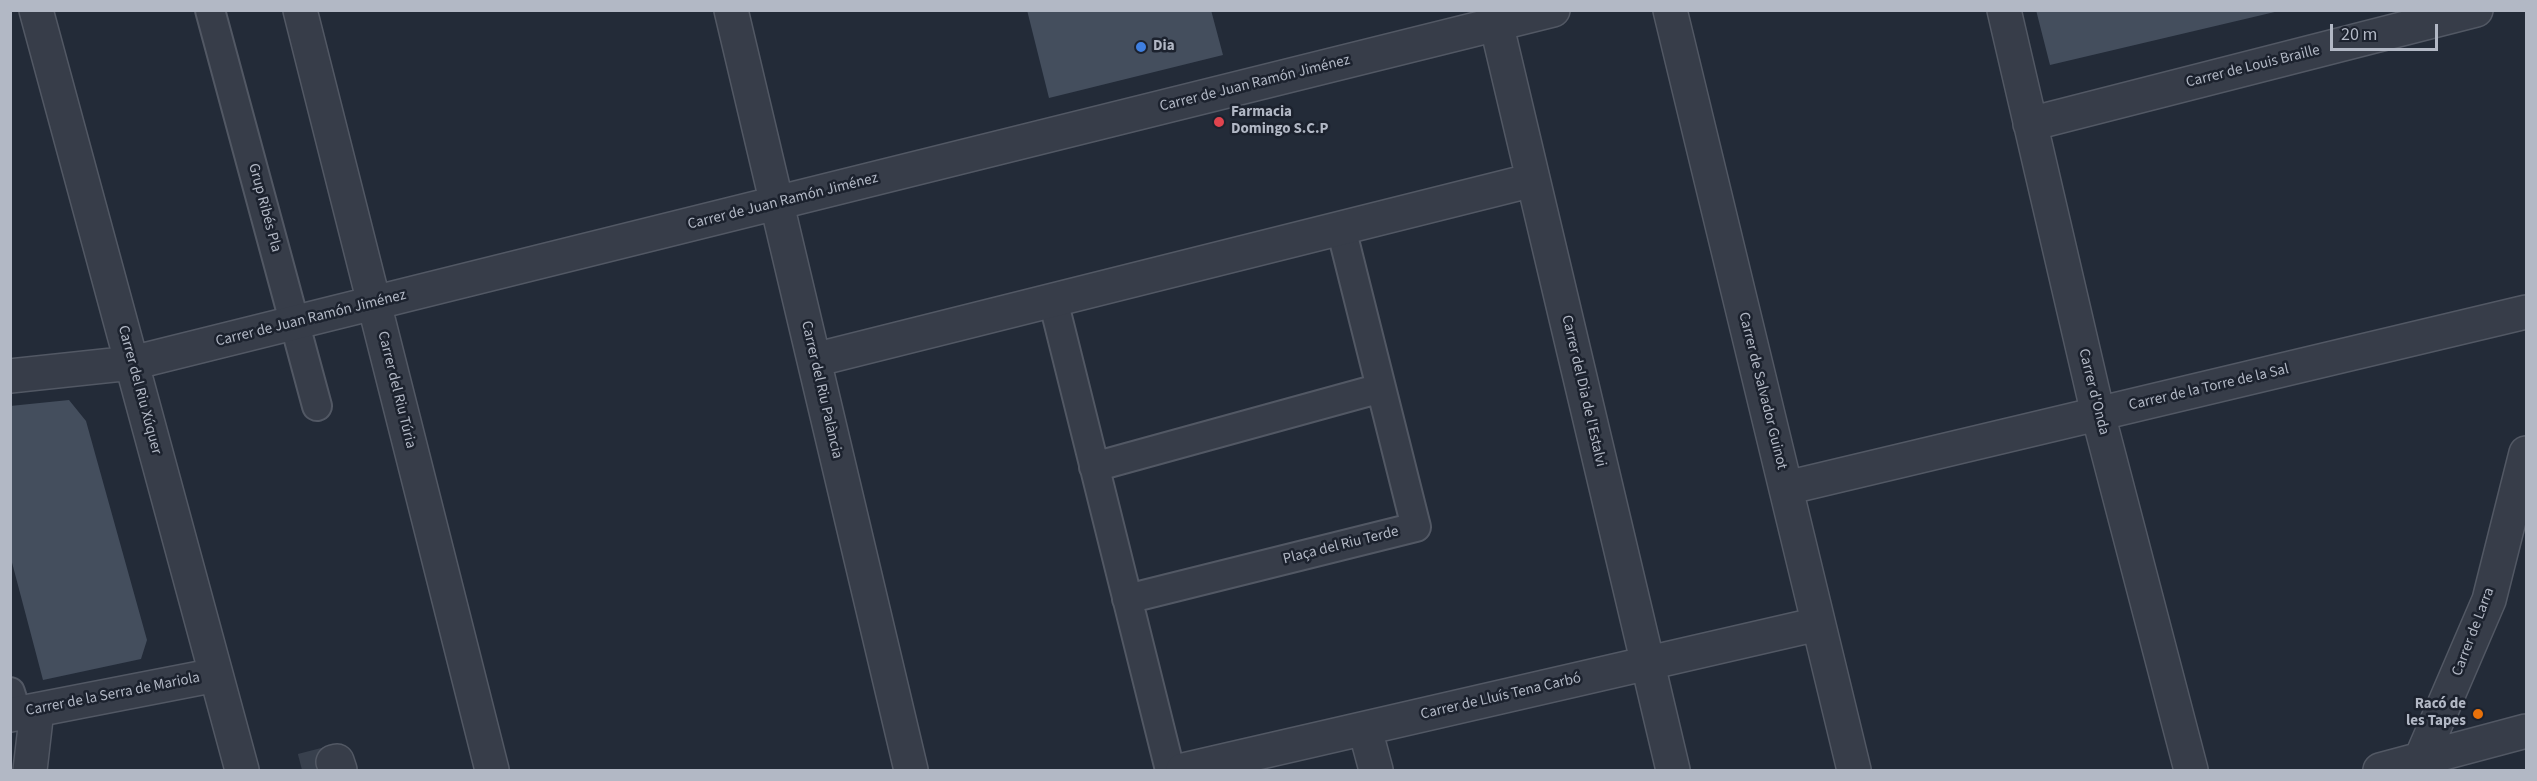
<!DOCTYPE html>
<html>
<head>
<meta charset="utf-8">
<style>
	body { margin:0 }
	#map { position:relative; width:2537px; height:781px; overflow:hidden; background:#232b38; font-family:"Source Sans 3",sans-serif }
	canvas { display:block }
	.frame { position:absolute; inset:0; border:12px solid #b2b8c5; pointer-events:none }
	.scale { position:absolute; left:2330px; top:24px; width:108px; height:27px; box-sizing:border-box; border:3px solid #b2b8c5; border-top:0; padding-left:8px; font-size:18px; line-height:21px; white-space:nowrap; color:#b2b8c5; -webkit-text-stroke:4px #1c222e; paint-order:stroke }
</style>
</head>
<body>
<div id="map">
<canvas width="2537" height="781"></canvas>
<div class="frame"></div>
<div class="scale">20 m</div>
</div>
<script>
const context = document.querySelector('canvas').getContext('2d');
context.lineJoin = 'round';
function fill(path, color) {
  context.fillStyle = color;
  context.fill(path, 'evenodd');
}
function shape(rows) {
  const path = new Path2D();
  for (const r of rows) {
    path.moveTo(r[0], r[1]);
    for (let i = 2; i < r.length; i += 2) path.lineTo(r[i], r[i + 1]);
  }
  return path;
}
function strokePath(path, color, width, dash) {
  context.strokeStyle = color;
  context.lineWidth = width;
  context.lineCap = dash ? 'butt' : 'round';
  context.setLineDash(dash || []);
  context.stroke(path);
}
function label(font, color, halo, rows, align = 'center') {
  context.font = font + ' "Source Sans 3",sans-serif';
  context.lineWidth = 5;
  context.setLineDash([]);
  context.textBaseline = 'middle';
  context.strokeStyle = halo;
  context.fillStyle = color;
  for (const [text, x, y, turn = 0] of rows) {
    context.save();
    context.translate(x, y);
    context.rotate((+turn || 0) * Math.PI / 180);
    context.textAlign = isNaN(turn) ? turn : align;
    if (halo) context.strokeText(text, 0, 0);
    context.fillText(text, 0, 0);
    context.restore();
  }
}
fill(shape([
	[1027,10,1211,10,1223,55,1049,98],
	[2036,10,2279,10,2279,11,2050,65],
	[69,400,86,421,147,640,141,659,43,680,10,555,10,406]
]), '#444e5d');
strokePath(shape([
	[302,770,333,762]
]), '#38404d', 33, [33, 16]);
const pedestrian = shape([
	[210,10,317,406],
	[1053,300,1170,770],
	[1094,467,1381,388],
	[1127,599,1416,527,1341,228],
	[10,692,17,714]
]);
const minor = shape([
	[36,10,242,770],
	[300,10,492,770],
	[731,10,911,770],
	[1493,10,1673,770],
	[1670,10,1854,770],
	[2004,10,2098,414,2191,770],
	[2030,124,2476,10],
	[814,360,1533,180],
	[10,376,132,363,1553,10],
	[1786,488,2526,312],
	[10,715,216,675],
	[1365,729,1376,770],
	[333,762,337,761,340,770],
	[30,770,37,710],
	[1183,770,1818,624],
	[2380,770,2526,731],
	[2416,770,2489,600,2526,453]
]);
strokePath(pedestrian, '#525864', 32);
strokePath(minor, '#525864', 36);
strokePath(pedestrian, '#373d49', 28);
strokePath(minor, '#373d49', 33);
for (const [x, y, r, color] of [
	[1141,47,6,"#3f7fe0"],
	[1219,122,6,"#e0444e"],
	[2478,714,6,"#e8710a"]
]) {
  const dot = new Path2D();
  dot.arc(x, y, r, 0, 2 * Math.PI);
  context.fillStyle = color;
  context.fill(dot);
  strokePath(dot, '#1c222e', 2);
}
label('bold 15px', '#b2b8c5', '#1c222e', [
	["Dia",1153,47],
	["Farmacia",1231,113],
	["Domingo S.C.P",1231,130],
	["Racó de",2466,705,"right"],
	["les Tapes",2466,722,"right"]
], 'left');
label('15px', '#b2b8c5', '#1c222e', [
	["Carrer de Louis Braille",2253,67,-14],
	["Carrer de Juan Ramón Jiménez",1255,84,-14],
	["Carrer de Juan Ramón Jiménez",783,202,-14],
	["Grup Ribés Pla",264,208,75],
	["Carrer de Juan Ramón Jiménez",311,319,-14],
	["Carrer de la Torre de la Sal",2209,388,-13],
	["Carrer del Riu Xúquer",139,390,75],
	["Carrer del Riu Túria",396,390,76],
	["Carrer del Riu Palància",821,390,77],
	["Carrer del Dia de l'Estalvi",1583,391,77],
	["Carrer de Salvador Guinot",1762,391,76],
	["Carrer d'Onda",2093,392,76],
	["Plaça del Riu Terde",1341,546,-14],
	["Carrer de Larra",2474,632,-69],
	["Carrer de la Serra de Mariola",113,695,-11],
	["Carrer de Lluís Tena Carbó",1501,697,-13]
]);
</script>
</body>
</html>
